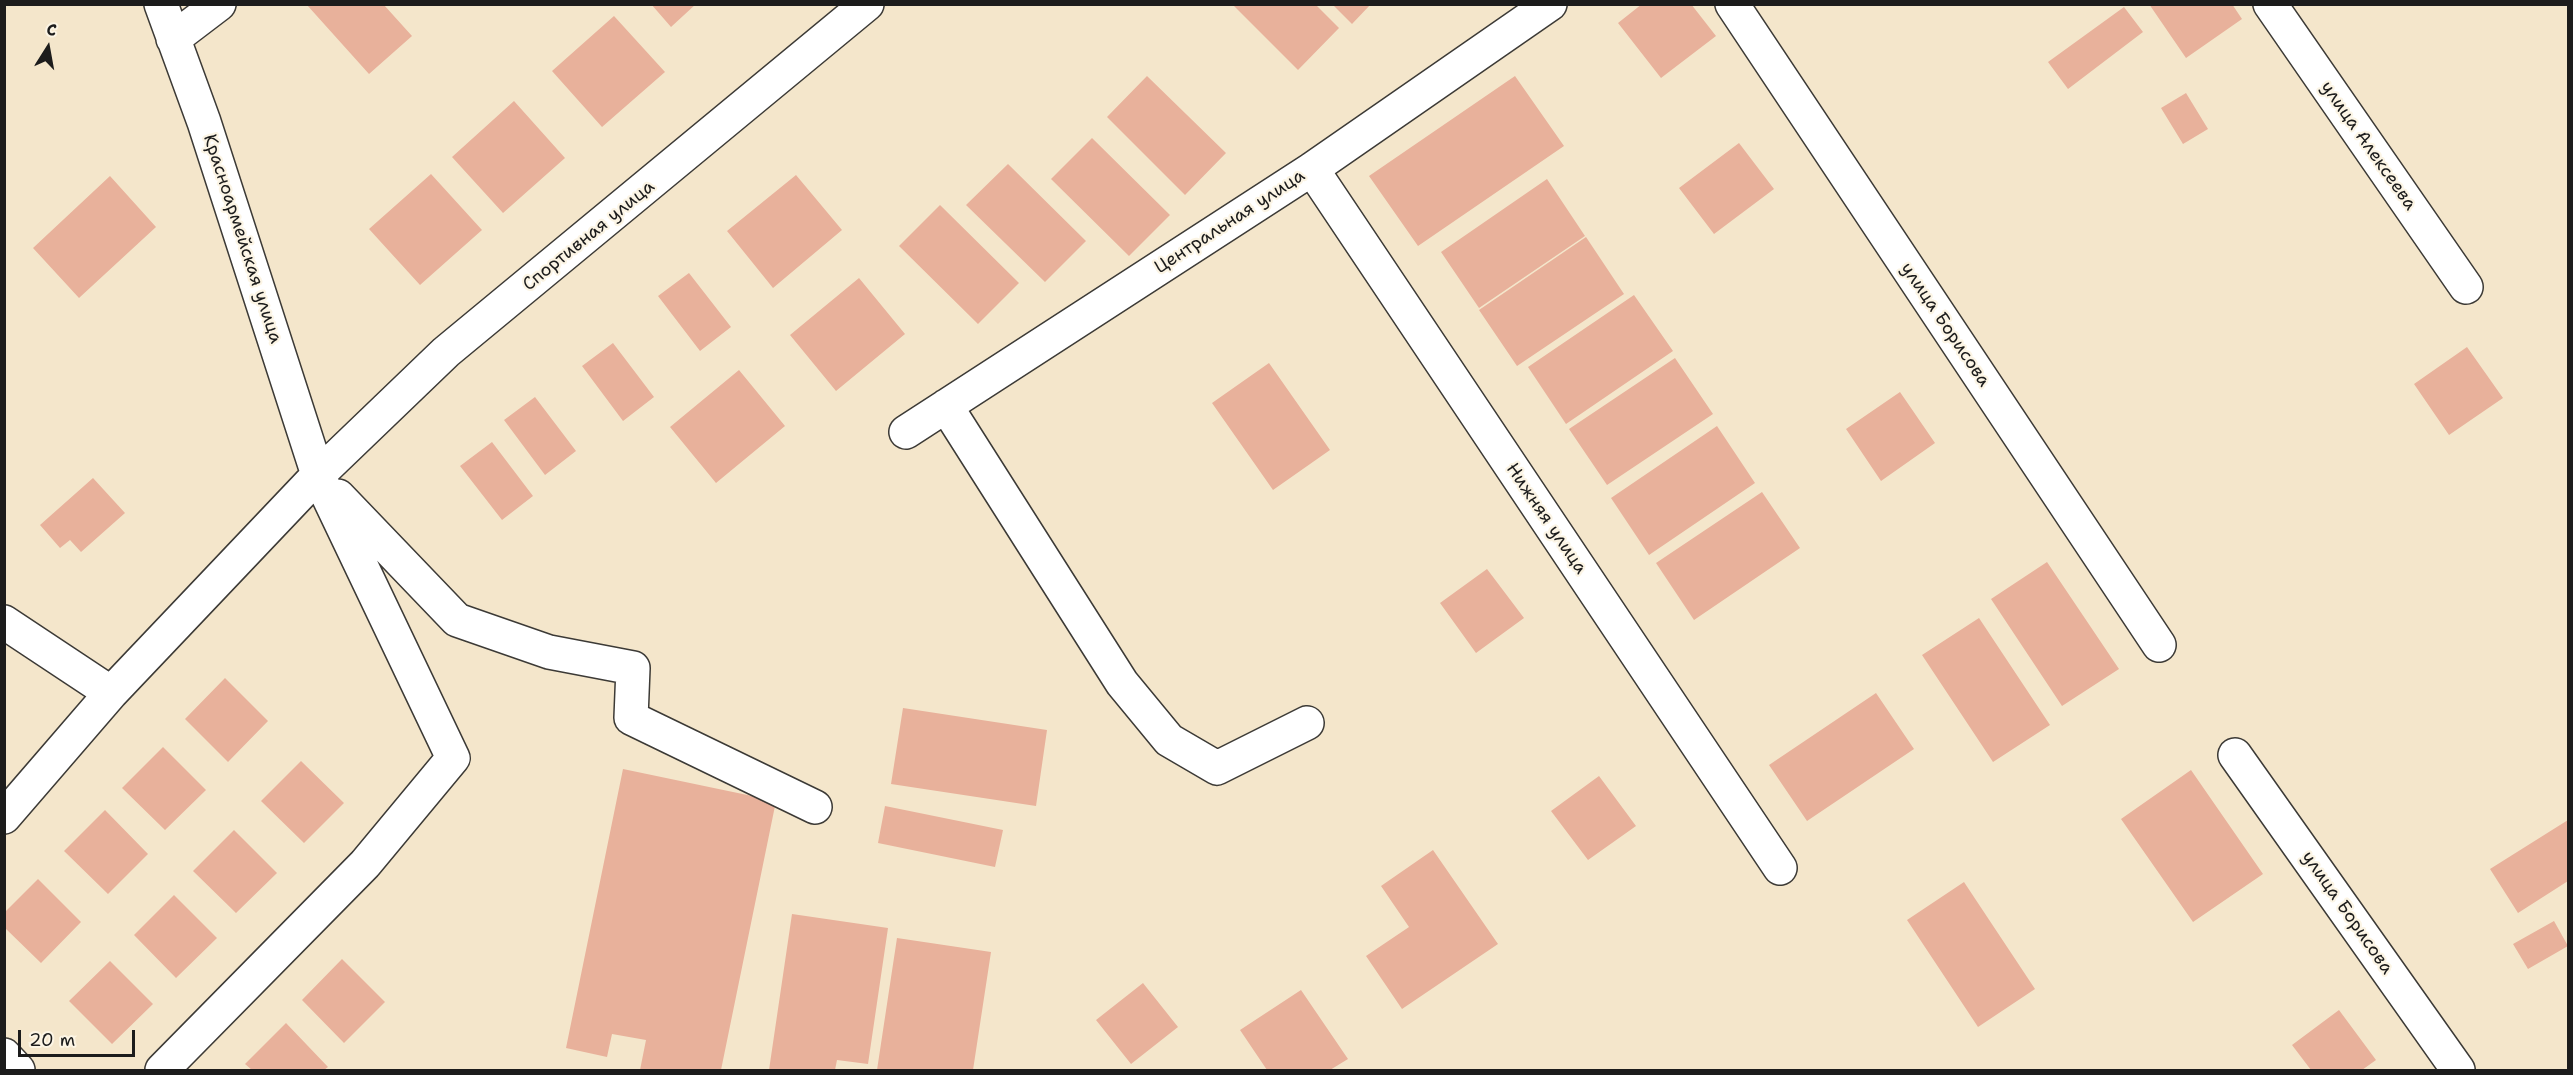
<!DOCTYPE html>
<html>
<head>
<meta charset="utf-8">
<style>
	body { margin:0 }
	#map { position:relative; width:2573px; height:1075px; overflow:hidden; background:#f4e6cb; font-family:"Shantell Sans",sans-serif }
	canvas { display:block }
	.frame { position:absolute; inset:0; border:6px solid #1c1c1c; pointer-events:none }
	.north { position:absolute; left:18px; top:18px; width:60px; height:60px; -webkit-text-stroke:4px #fcf5e5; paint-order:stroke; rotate:11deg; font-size:16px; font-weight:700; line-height:24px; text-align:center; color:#1c1c1c }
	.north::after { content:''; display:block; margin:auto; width:21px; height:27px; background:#1c1c1c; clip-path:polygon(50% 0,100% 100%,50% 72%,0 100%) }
	.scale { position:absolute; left:18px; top:1030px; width:117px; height:27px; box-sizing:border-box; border:3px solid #1c1c1c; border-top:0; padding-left:8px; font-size:18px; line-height:21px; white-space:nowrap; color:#1c1c1c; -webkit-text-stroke:4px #fcf5e5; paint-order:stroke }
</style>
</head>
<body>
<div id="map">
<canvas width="2573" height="1075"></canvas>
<div class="frame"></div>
<div class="north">С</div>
<div class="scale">20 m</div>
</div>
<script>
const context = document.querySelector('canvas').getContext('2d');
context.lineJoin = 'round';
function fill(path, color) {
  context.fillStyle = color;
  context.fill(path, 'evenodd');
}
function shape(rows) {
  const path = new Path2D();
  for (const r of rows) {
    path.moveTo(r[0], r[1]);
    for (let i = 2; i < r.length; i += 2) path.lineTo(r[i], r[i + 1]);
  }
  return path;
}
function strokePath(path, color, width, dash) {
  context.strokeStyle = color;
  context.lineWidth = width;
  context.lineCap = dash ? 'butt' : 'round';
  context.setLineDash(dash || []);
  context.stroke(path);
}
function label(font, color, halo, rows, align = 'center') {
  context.font = font + ' "Shantell Sans",sans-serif';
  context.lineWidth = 4.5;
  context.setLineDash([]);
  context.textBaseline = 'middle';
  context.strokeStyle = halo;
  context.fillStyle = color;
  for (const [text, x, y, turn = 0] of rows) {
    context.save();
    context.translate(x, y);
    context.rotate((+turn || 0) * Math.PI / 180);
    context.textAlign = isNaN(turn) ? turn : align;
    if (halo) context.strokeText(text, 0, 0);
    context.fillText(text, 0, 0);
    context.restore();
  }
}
fill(shape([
	[651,4,696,4,671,27],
	[1232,4,1315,4,1339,28,1298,70],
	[1332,4,1371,4,1352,24],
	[1642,4,1691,4,1716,36,1661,78,1618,23],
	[2149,4,2232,4,2242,19,2186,58],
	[307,5,384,5,412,36,369,74],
	[2124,7,2143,32,2068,89,2048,62],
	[614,16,665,72,602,127,552,71],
	[1147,76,1226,153,1185,195,1107,117],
	[1515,76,1564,146,1418,246,1369,176],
	[2186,93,2208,129,2183,144,2161,108],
	[514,101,565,158,503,213,452,157],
	[1092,138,1170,215,1129,256,1051,179],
	[1739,143,1774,189,1714,234,1679,188],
	[1008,164,1086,241,1045,282,966,205],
	[431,174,482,230,420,285,369,229],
	[796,175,842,230,773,288,727,231],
	[110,176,156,227,79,298,33,248],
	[1547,179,1585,236,1479,308,1441,252],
	[940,205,1019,283,978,324,899,246],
	[1586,237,1624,294,1517,366,1479,310],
	[689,273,731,327,700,351,658,296],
	[859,278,905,334,836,391,790,335],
	[1634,295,1673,351,1566,424,1528,367],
	[613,343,654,397,623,421,582,366],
	[2467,347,2503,398,2449,435,2414,384],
	[1675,358,1713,414,1607,485,1569,429],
	[1269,363,1330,450,1273,490,1212,403],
	[739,370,785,426,716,483,670,427],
	[1900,392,1935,443,1881,481,1846,429],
	[535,397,576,451,545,475,504,420],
	[1717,426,1755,483,1649,555,1611,498],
	[492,442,533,496,502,520,460,466],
	[93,478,125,513,81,552,70,540,60,548,40,525],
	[1762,492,1800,548,1694,620,1656,563],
	[2047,562,2119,669,2062,706,1991,599],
	[1487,569,1524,618,1476,653,1440,603],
	[1979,618,2050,725,1993,762,1922,655],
	[225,678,268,721,228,762,185,719],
	[1876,693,1914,749,1807,821,1769,765],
	[903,708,1047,730,1036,806,891,784],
	[163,747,206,790,165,830,122,788],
	[301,761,344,803,304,843,261,801],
	[623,769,776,801,721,1070,640,1070,646,1040,612,1034,607,1057,566,1048],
	[2191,770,2263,874,2193,922,2121,819],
	[1599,776,1636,826,1588,860,1551,811],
	[885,806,1003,830,995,867,878,843],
	[105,810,148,854,108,894,64,851],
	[2568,820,2568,881,2518,913,2490,869],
	[234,830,277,873,236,913,193,871],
	[1433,850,1498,944,1402,1009,1366,956,1409,927,1381,886],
	[38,879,81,922,41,963,4,927,4,913],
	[1964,882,2035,989,1978,1027,1907,920],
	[174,895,217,938,176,978,134,935],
	[792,914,888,928,868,1064,837,1060,835,1070,769,1070],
	[2554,921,2568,946,2528,969,2513,944],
	[897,938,991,952,973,1070,877,1070],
	[342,959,385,1002,344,1043,302,1000],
	[110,961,153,1004,112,1044,69,1001],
	[1143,983,1178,1027,1131,1064,1096,1020],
	[1301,990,1348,1059,1330,1070,1267,1070,1240,1030],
	[2339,1010,2376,1060,2362,1070,2311,1070,2292,1045],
	[286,1023,328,1067,324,1070,252,1070,245,1064]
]), '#e8b19b');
const minor = shape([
	[161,4,204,122,318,475,453,758,365,864,162,1070],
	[1732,4,2159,645],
	[2270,4,2466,287],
	[173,39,219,4],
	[1312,169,1780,868],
	[946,406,1122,683,1169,740,1217,768,1307,723],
	[906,432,1312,169,1550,4],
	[338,496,457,620,549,652,633,668,631,718,815,807],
	[4,622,111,693],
	[2235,755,2458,1070],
	[4,817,111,693,318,475,446,352,867,4],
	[4,1055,18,1070]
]);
strokePath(minor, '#3c3a36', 36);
strokePath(minor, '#fff', 33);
label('18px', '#1c1c1c', '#fcf5e5', [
	["улица Алексеева",2368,146,55],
	["Центральная улица",1230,222,-33],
	["Спортивная улица",589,236,-39],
	["Красноармейская улица",242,239,72],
	["улица Борисова",1945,325,56],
	["Нижняя улица",1546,519,56],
	["улица Борисова",2347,913,55]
]);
</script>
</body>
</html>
